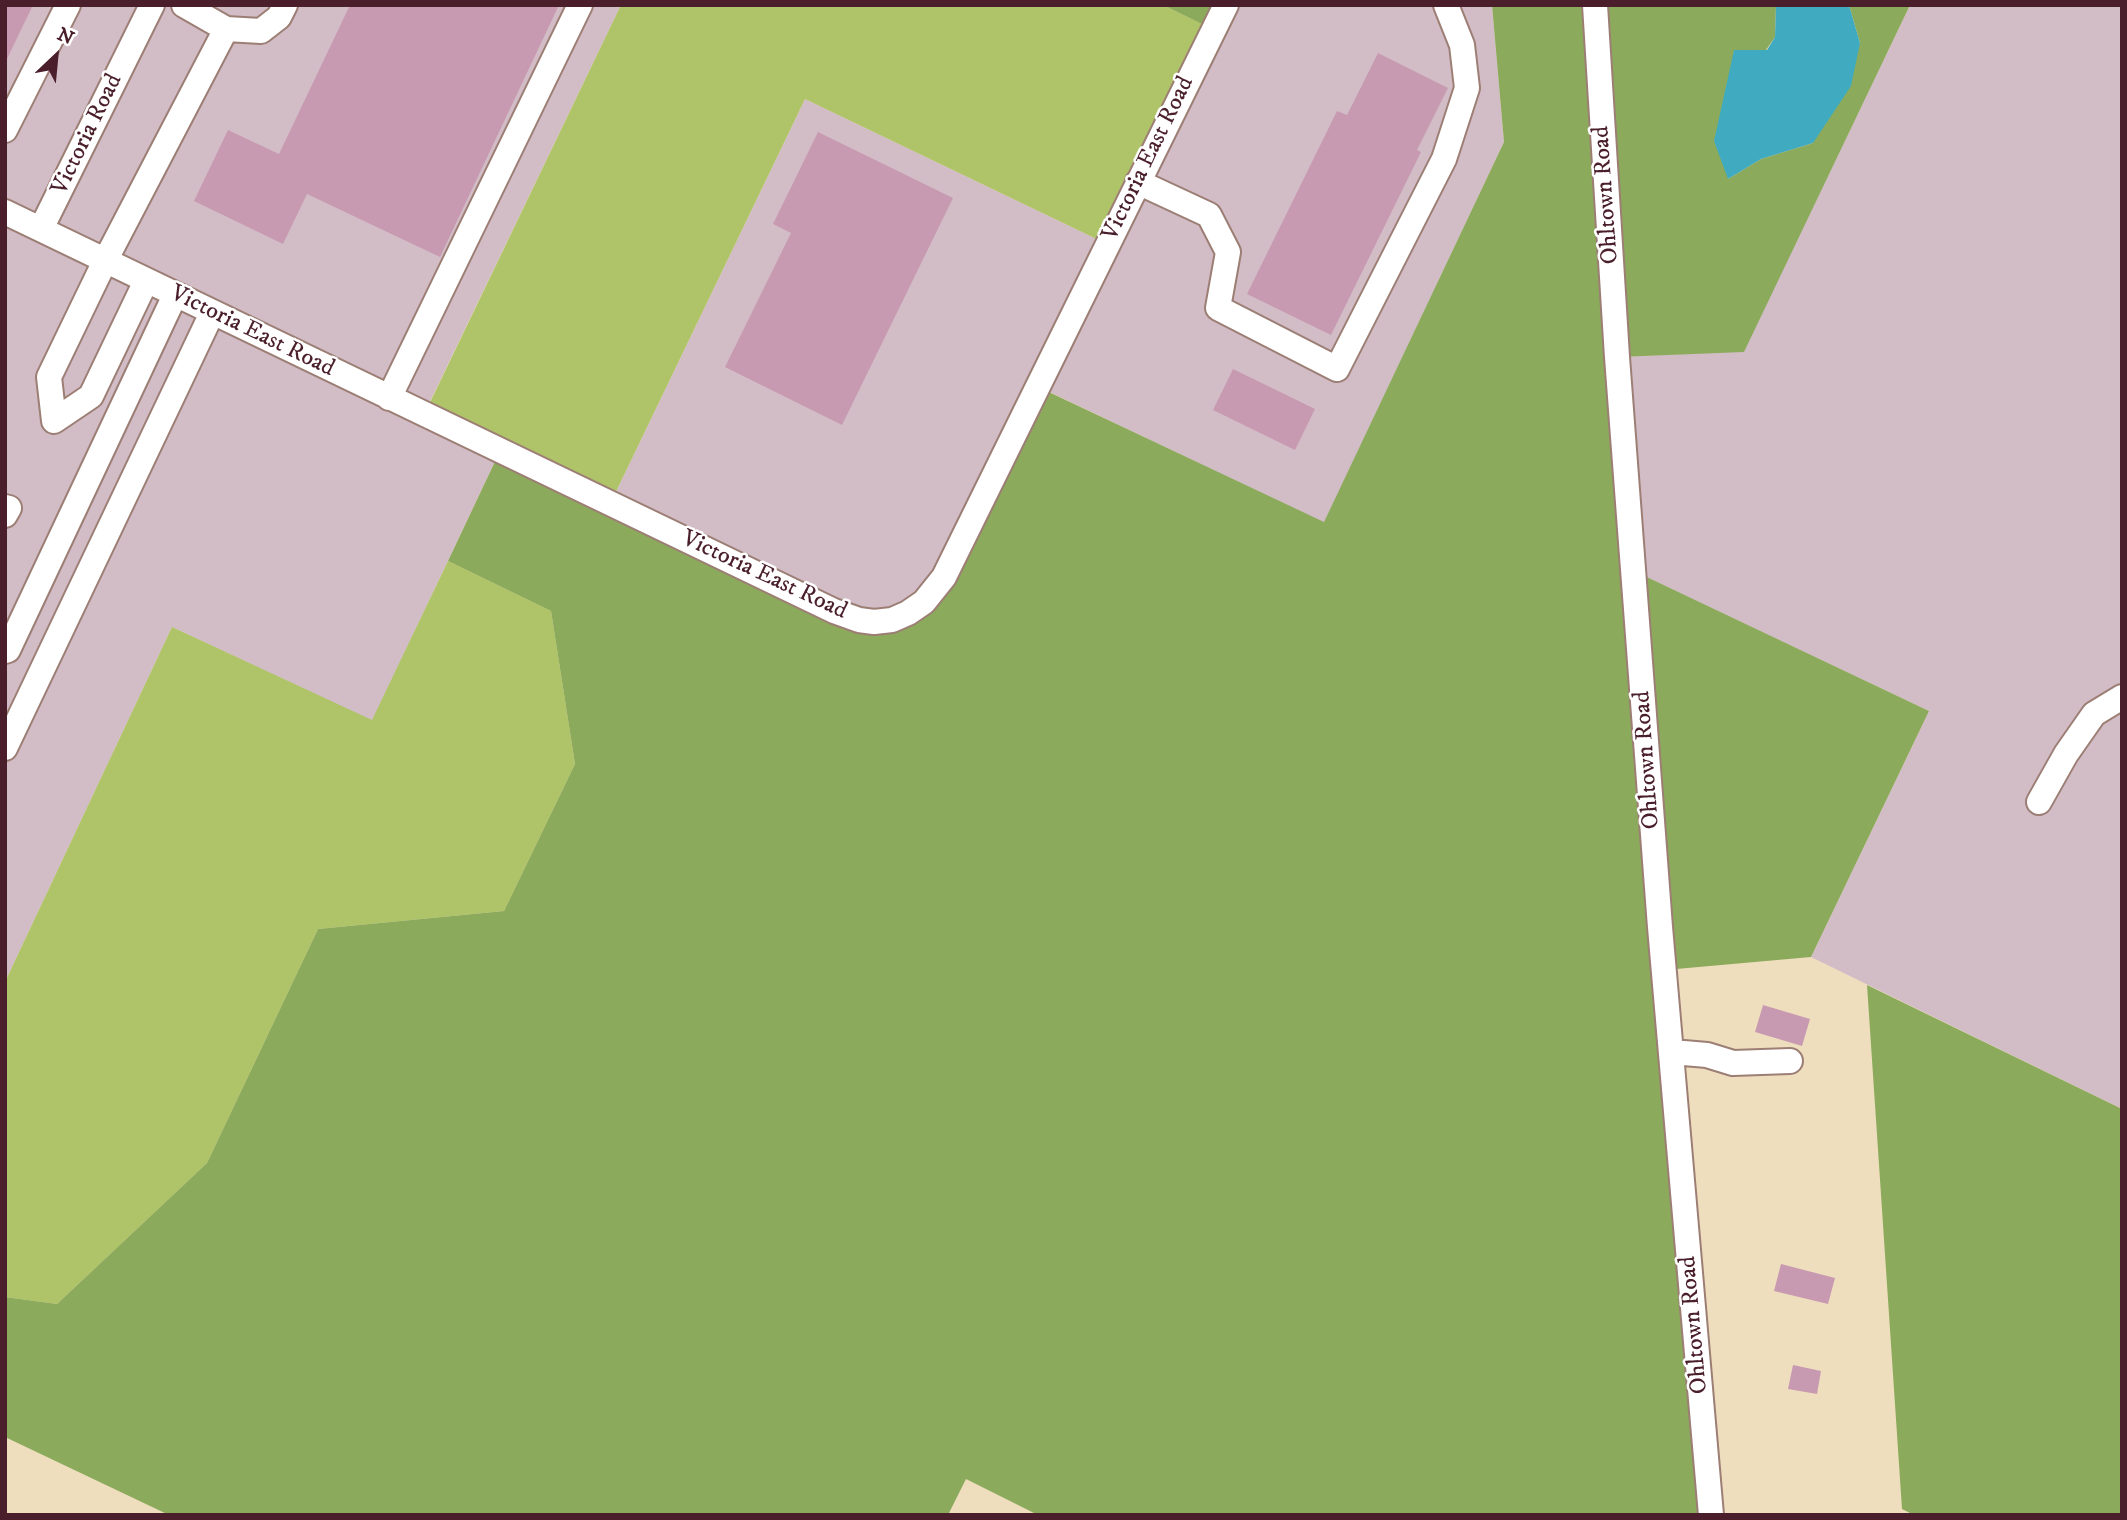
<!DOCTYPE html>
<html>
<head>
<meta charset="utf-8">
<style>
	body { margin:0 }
	#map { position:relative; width:2127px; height:1520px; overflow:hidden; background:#eedebe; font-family:"IM FELL DW Pica",serif }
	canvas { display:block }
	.frame { position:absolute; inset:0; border:7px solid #4a1f2b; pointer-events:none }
	.north { position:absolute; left:21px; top:21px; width:70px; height:70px; -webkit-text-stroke:5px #fff; paint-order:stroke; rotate:26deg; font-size:19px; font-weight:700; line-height:28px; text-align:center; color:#4a1f2b }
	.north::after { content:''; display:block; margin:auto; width:24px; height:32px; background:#4a1f2b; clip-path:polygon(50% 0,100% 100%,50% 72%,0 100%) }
</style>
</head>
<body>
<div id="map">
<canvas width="2127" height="1520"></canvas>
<div class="frame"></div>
<div class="north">N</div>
</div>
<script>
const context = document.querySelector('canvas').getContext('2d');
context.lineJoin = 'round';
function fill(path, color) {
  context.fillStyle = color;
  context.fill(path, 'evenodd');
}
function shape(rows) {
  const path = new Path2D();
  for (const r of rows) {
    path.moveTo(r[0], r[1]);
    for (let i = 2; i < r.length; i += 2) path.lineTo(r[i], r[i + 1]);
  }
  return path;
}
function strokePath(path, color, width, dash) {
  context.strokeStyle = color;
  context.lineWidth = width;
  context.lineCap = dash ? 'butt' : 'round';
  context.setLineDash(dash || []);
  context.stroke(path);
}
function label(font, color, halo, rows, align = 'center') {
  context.font = font + ' "IM FELL DW Pica",serif';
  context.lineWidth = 5;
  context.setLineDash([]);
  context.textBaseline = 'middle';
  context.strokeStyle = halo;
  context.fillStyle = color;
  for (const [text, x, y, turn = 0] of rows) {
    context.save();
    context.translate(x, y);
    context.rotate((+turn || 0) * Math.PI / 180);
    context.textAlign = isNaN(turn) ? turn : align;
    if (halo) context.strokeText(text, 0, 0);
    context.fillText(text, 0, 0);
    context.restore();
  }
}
fill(shape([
	[5,5,621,5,424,414,500,451,372,721,172,627,5,982],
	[1226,5,1492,5,1504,142,1324,523,1037,386,944,577,874,622,610,504,805,99,1107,244],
	[1910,5,2122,5,2122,1109,1811,957,1929,711,1633,571,1617,357,1744,351]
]), '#d2bdc7');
fill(shape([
	[621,5,1163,5,1214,30,1107,244,805,99,610,504,424,415],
	[448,561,551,611,575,764,504,911,318,929,207,1163,57,1304,5,1297,5,982,172,627,372,720]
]), '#afc468');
fill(shape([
	[1163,5,1226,5,1214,30],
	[1492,5,1776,5,1775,37,1766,50,1734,50,1728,179,1761,159,1813,143,1860,43,1849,5,1910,5,1744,352,1618,357,1634,571,1929,711,1811,957,1665,970,1711,1515,1038,1515,966,1479,948,1515,169,1515,5,1437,5,1297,57,1304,207,1163,318,929,504,911,575,764,551,611,448,561,500,451,859,620,924,602,1036,386,1324,522,1504,142],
	[1867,985,2122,1109,2122,1515,1914,1515,1902,1509]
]), '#8baa5c');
fill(shape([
	[1776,5,1849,5,1860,43,1851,86,1813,143,1761,159,1728,179,1714,141,1734,50,1767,50,1775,37]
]), '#40abc0');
fill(shape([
	[5,5,33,5,5,63],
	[350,5,559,5,440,257,307,194,283,244,194,201,228,130,279,154],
	[1378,53,1448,88,1417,150,1421,152,1331,335,1247,294,1337,111,1347,115],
	[818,132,953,198,842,425,725,367,791,233,773,224],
	[1233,369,1315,409,1295,450,1213,410],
	[1763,1005,1810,1019,1802,1046,1755,1032],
	[1781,1264,1835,1278,1828,1304,1774,1291],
	[1793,1365,1821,1371,1817,1394,1788,1389]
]), '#c89ab1');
const minor = shape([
	[184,5,226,29,261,31,279,17,285,5],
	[1595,5,1617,357,1660,927,1711,1515],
	[5,130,68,5],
	[1138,182,1209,215,1228,252,1218,308,1337,369,1444,159,1467,88,1462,45,1446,5],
	[5,212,834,611,859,620,874,622,892,620,908,613,924,602,944,577,1226,5],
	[41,229,152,5],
	[146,281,91,396,54,421,49,377,105,261,226,29],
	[389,398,580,5],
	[5,507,9,508,5,515],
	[5,651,8,650,175,295],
	[5,748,212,313],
	[2039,802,2066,754,2094,714,2122,697],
	[1672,1052,1707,1055,1733,1063,1790,1061]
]);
strokePath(minor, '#9c7e74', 28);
strokePath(minor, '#fff', 24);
label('24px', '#4a1f2b', '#fff', [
	["Victoria Road",88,135,-64],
	["Victoria East Road",1149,159,-64],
	["Ohltown Road",1607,195,-94],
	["Victoria East Road",252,332,26],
	["Victoria East Road",764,576,25],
	["Ohltown Road",1648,760,-94],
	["Ohltown Road",1695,1325,-95]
]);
</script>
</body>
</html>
